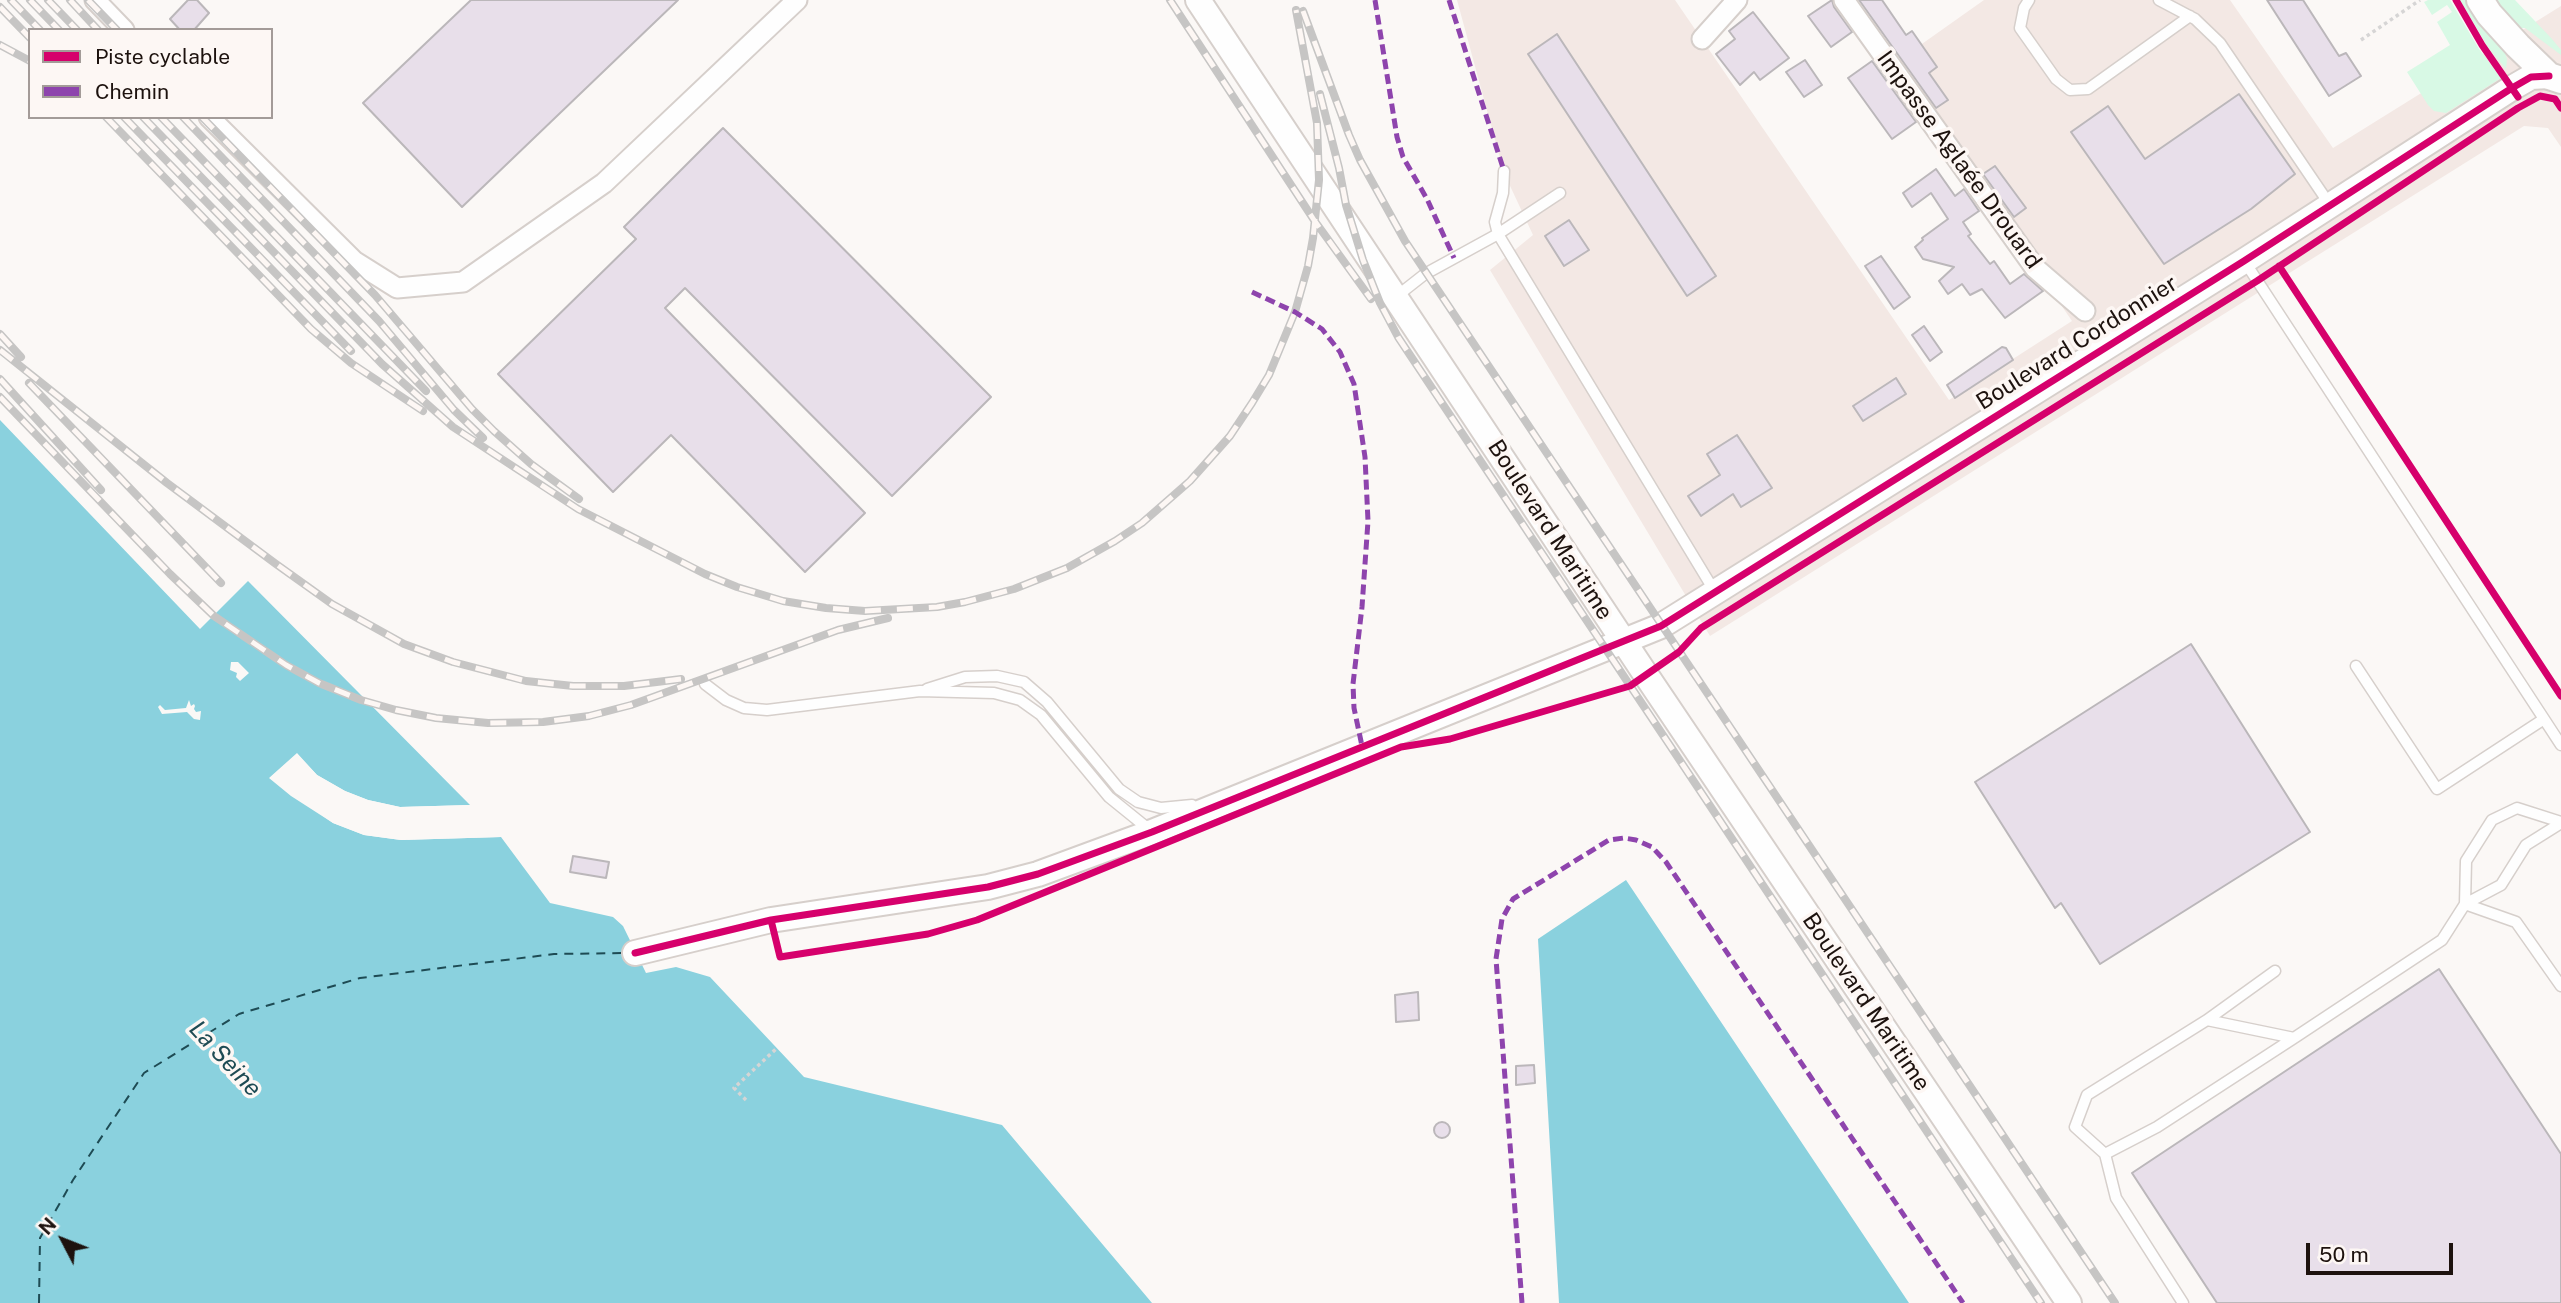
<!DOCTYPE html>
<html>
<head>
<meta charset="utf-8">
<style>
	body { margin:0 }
	#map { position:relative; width:2561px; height:1303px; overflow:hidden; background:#fbf8f6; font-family:"Public Sans",sans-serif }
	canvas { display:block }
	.legend { position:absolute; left:28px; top:28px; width:245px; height:91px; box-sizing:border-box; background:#fdf7f4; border:2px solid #a39b98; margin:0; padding:9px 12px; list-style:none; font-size:21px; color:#1d120e }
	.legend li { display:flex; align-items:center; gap:14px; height:35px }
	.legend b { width:35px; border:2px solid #a39b98 }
	.north { position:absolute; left:28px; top:1205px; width:70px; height:70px; -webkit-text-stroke:5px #fdf7f4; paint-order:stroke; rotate:312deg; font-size:19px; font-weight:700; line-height:28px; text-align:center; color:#1d120e }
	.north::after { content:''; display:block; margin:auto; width:24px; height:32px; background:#1d120e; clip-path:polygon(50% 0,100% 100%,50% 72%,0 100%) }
	.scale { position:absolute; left:2306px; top:1243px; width:147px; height:32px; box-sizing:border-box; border:4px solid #1d120e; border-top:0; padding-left:9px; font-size:21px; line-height:24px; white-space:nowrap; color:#1d120e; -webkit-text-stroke:5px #fdf7f4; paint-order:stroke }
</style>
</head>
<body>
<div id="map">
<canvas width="2561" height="1303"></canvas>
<ul class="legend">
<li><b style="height:9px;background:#d6006c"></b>Piste cyclable</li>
<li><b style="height:9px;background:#8e44ad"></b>Chemin</li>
</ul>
<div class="north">N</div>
<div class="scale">50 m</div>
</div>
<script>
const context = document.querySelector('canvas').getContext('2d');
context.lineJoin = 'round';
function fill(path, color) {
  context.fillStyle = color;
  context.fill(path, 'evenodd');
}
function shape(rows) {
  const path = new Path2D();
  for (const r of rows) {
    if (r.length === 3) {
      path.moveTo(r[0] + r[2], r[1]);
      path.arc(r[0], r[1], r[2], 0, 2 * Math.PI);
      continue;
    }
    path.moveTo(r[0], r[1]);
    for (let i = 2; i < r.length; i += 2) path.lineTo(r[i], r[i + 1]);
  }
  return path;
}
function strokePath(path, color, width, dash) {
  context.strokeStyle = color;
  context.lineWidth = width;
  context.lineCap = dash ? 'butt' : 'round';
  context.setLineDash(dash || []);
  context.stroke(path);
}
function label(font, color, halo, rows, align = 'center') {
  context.font = font + ' "Public Sans",sans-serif';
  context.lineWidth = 7;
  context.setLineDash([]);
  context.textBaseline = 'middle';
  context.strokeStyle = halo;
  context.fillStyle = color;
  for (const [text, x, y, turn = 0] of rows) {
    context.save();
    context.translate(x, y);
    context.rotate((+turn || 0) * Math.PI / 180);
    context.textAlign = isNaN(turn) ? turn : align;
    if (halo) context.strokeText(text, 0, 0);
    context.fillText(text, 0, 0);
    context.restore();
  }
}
fill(shape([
	[1457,0,1675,0,1949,400,2072,321,1895,63,1984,0,2230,0,2333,148,2561,6,2561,147,2548,128,2524,126,1710,636,1490,270,1533,235,1504,173]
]), '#f3e8e4');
fill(shape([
	[2428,0,2450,0,2479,49,2501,78,2446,113,2434,111,2428,105,2407,72,2450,45,2437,22,2452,12,2447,5,2432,15,2424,2],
	[2460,0,2466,0,2485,30,2504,50,2507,59,2506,69,2487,46],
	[2490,0,2515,0,2552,39,2561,50,2561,55,2525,28,2519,28,2501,14]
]), '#d8f9e5');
fill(shape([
	[0,420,200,629,248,581,470,805,400,807,368,800,345,791,317,775,297,754,270,778,333,823,364,835,401,840,501,837,550,903,613,917,623,926,646,973,676,967,710,977,804,1077,1002,1125,1152,1303,0,1303],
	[231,662,238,662,249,673,240,681,236,677,237,673,230,670],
	[189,700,191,706,194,704,195,706,194,709,196,712,201,711,200,720,194,719,187,712,162,714,158,707,160,705,165,710,186,708],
	[1626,880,1909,1303,1559,1303,1538,939]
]), '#8ad1de');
fill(shape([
	[297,753,317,775,345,791,368,800,400,807,470,805,472,807,400,810,367,803,343,794,315,778,298,763,297,758,275,777,293,793,334,820,365,832,402,836,498,834,501,837,401,840,364,835,333,823,291,796,269,778]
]), '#fbf8f6');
strokePath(shape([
	[39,1303,40,1238,73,1180,144,1073,239,1014,360,978,554,954,625,953]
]), '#1e4b54', 2, [9, 7]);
const building = shape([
	[188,0,197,0,209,13,194,30,180,30,170,19,188,0],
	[471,0,678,0,462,207,363,103,471,0],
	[1832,0,1834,7,1852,32,1831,47,1808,16,1832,0],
	[1859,0,1882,0,1906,35,1912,31,1937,67,1929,73,1948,100,1936,108,1859,0],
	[2267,0,2303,0,2339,56,2346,53,2361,76,2329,96,2267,0],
	[1753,12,1789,58,1760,80,1754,72,1740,85,1716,54,1735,39,1729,31,1753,12],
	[1557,34,1716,276,1687,296,1528,54,1557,34],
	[1805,60,1822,85,1804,97,1786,72,1805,60],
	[1872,61,1916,122,1892,139,1848,78,1872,61],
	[2239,94,2295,174,2251,209,2164,264,2071,132,2108,106,2145,159,2239,94],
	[723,128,991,397,892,496,685,288,665,308,865,513,805,572,671,435,613,492,498,374,636,239,624,227,723,128],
	[1995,166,2026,208,2014,217,1983,174,1995,166],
	[1936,169,1955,196,1964,189,1979,211,1963,222,1971,234,1968,236,1990,264,1994,261,2010,284,2024,274,2043,291,2005,318,1982,289,1970,295,1962,284,1948,294,1939,281,1954,267,1923,259,1915,247,1923,240,1922,238,1948,219,1931,193,1912,207,1903,193,1936,169],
	[1569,220,1589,250,1564,266,1545,236,1569,220],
	[1881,256,1910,297,1894,309,1865,266,1881,256],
	[1924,326,1942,352,1930,361,1912,335,1924,326],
	[2002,347,2006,348,2013,360,1955,398,1947,385,2002,347],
	[1896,378,1906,394,1863,421,1853,406,1896,378],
	[1737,435,1772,488,1741,507,1733,494,1701,516,1688,496,1720,475,1707,454,1737,435],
	[2191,644,2310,832,2100,964,2061,903,2055,908,1975,782,2191,644],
	[573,856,609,862,606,878,570,872,573,856],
	[2439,969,2561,1154,2561,1303,2217,1303,2132,1173,2439,969],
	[1418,992,1419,1020,1396,1022,1395,995,1418,992],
	[1534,1065,1535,1083,1516,1085,1516,1066,1534,1065],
	[1442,1130,8]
]);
fill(building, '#e8dfea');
strokePath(building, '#bbb7ba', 2);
const service = shape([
	[2029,0,2024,8,2020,28,2056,79,2070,90,2088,89,2190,16],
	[2159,0,2195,19,2220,43,2330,205],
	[1504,171,1503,193,1495,222,1498,234,1715,592],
	[2245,262,2561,745],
	[1397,296,1425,274,1498,234,1560,193],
	[2356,666,2437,789,2544,719],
	[705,684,726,700,744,708,767,710,920,691,994,693,1020,700,1041,715,1109,797,1151,831],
	[927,689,965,677,997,676,1024,682,1047,702,1119,789,1138,802,1161,808,1192,805],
	[2561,822,2517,808,2492,820,2466,861,2465,904,2501,885,2526,845,2561,823],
	[2207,1020,2275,971],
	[2294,1038,2207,1020,2087,1095,2075,1127,2105,1154,2157,1127,2294,1038,2442,940,2465,904,2516,922,2561,986],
	[2105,1154,2116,1198,2183,1303]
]);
const minor = shape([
	[95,0,124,30],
	[1844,0,2035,268,2085,311],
	[1702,39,1737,0],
	[209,117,354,261,397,288,463,282,604,183,797,0]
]);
const tertiary = shape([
	[1198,0,1646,675,2069,1303],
	[635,953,771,920,988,887,1038,874,1152,832,1661,626,2244,261,2512,88,2531,77,2549,76]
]);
const secondary = shape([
	[2480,0,2489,14,2518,46,2549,76,2561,80]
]);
strokePath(service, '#d6cfcb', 13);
strokePath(minor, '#d6cfcb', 23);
strokePath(tertiary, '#d6cfcb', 28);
strokePath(secondary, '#d6cfcb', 30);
strokePath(shape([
	[2361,40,2420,0],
	[746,1100,734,1088,777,1048]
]), '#d6d5d5', 3.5, [3.5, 3.5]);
strokePath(service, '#fefefe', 10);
strokePath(minor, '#fefefe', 19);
strokePath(tertiary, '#fefefe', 24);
strokePath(secondary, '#fefefe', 26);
const rail = shape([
	[11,0,40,30],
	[30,0,59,30],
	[48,0,77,30],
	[70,0,98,30],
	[88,0,117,30],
	[1170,0,1314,220,1371,299],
	[0,7,30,38],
	[1303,11,1349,135,1360,160,1405,241,2115,1303],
	[0,45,30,61],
	[1320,94,1339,168,1346,205,1363,260,1380,303,1398,337,2041,1303],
	[106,117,311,329,351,363,423,411],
	[124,117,351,351],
	[143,117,382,364,453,427,578,509,705,574,737,587,783,601,826,608,865,611,937,607,965,602,1014,589,1067,568,1115,541,1142,523,1190,481,1230,436,1252,403,1269,375,1295,312,1308,266,1313,238,1319,180,1317,123,1296,10],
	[161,117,426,391],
	[183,117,379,321,454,410,483,438],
	[202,117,375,295,472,409,494,431,531,464,579,499],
	[0,334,21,357],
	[0,350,167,483,276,564,332,604,404,644,453,662,526,681,573,686,624,686,681,679],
	[0,379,101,490],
	[29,383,221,583],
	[0,397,170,574,214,616,286,665,319,683,361,700,396,710,436,718,488,723,543,722,589,716,631,705,838,630,888,618]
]);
strokePath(rail, '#c6c5c4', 8);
strokePath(rail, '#fdf7f4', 5, [16]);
strokePath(shape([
	[1375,0,1397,137,1403,157,1427,199,1454,258],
	[1449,0,1504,171],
	[1252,292,1295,312,1322,329,1340,352,1354,384,1365,457,1368,521,1362,607,1353,684,1354,708,1362,746],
	[1522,1303,1496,959,1502,919,1513,899,1609,840,1624,838,1636,840,1652,847,1666,862,1963,1303]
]), '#8e44ad', 5, [10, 5]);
strokePath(shape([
	[2456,0,2482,45,2518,97],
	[2279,266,2561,696],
	[771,920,780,957,928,934,977,920,1401,747,1450,739,1630,686,1679,652,1701,628,2257,281,2518,108,2540,96,2555,99,2561,108],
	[635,953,771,920,988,887,1038,874,1152,832,1661,626,2244,261,2512,88,2531,77,2549,76]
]), '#d6006c', 7);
label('23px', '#1d120e', '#fdf7f4', [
	["Impasse Aglaée Drouard",1959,160,54],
	["Boulevard Cordonnier",2077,343,-32],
	["Boulevard Maritime",1550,530,57],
	["Boulevard Maritime",1866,1002,56]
]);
label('italic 24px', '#1e4b54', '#fdf7f4', [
	["La Seine",225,1059,47]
]);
</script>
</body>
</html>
